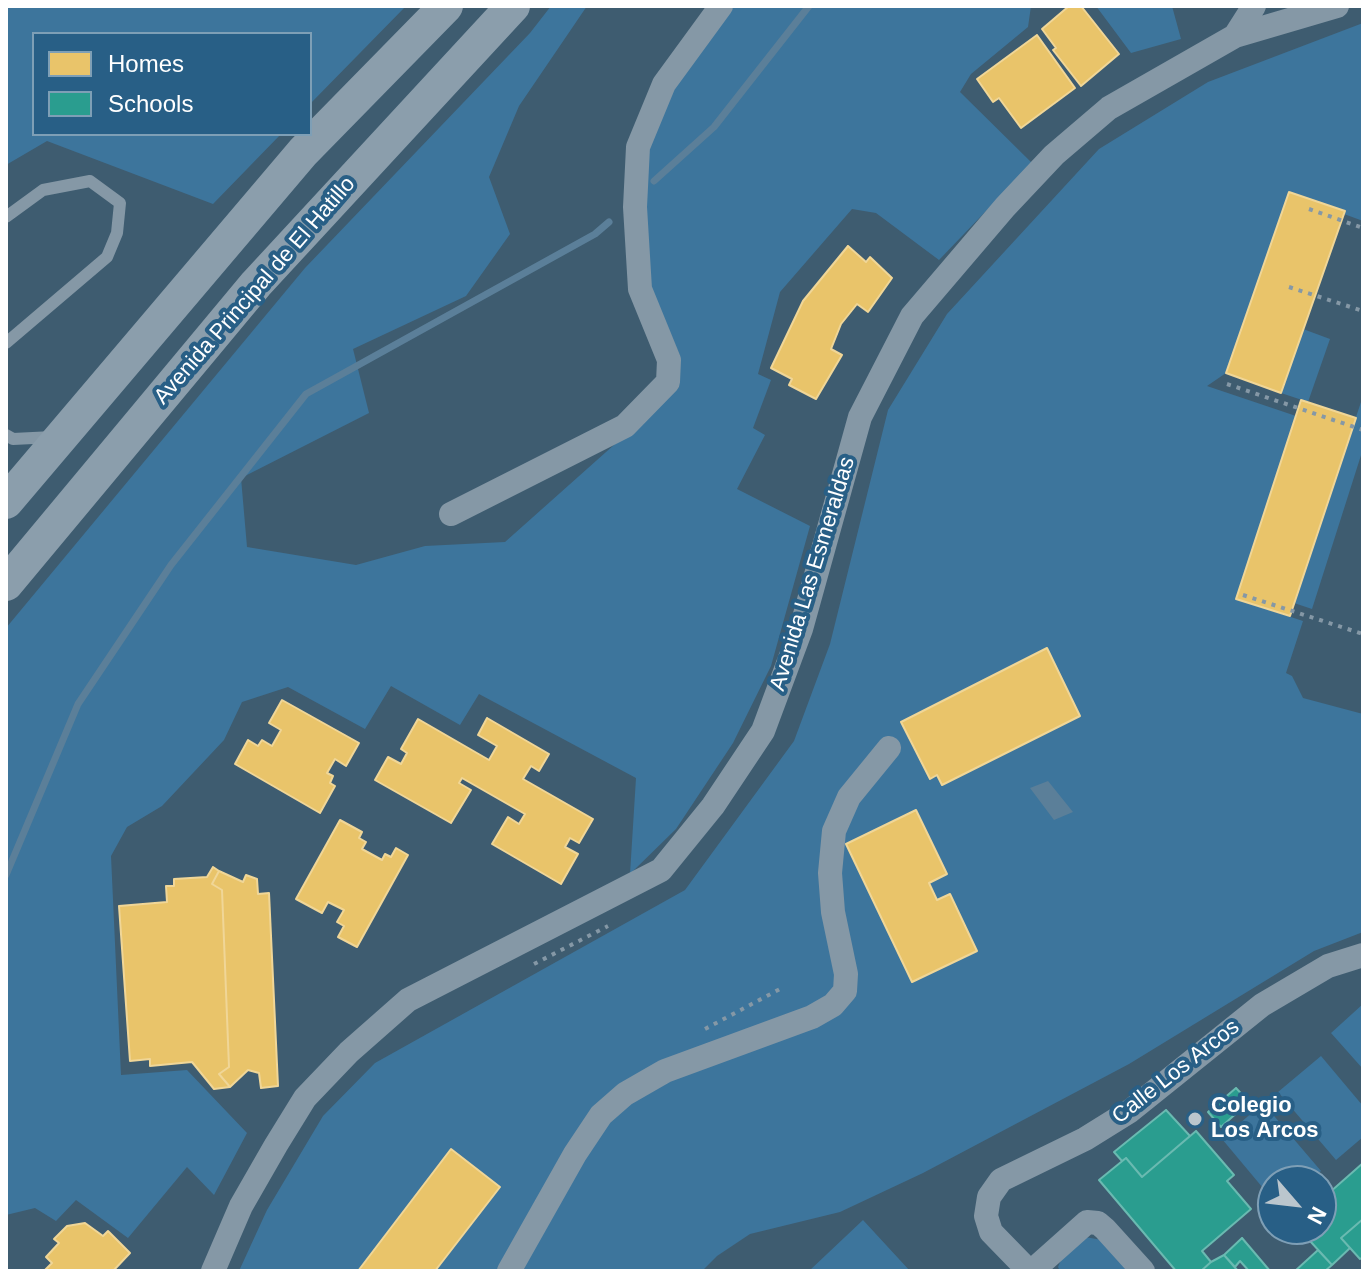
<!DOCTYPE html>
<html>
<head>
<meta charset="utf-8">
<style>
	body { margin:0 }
	#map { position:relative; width:1369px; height:1277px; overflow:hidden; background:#3e5c70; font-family:Helvetica,sans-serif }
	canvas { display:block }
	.frame { position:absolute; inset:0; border:8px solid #fff; pointer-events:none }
	.legend { position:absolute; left:32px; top:32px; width:280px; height:104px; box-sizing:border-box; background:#285f86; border:2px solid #7e9fb6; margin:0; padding:10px 14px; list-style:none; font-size:24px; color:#fff }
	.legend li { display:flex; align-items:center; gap:16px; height:40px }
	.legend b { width:40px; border:2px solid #7e9fb6 }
	.north { position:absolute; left:1257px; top:1165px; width:80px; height:80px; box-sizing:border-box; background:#285f86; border:2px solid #7e9fb6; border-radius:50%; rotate:118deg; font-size:22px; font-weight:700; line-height:32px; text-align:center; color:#fff }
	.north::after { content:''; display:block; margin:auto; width:28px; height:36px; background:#bbc6cd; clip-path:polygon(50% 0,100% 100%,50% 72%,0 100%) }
</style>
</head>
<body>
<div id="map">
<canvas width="1369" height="1277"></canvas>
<div class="frame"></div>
<ul class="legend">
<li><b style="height:22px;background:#e9c46a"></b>Homes</li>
<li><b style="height:22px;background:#2a9d8f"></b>Schools</li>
</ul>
<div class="north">N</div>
</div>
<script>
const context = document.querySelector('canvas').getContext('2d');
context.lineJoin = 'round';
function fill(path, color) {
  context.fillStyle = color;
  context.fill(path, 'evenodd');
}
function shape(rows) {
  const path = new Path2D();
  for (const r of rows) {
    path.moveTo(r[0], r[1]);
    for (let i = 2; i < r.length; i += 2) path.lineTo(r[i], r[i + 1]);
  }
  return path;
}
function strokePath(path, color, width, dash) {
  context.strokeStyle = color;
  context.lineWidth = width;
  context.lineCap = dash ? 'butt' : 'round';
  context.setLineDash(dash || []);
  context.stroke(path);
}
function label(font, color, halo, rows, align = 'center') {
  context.font = font + ' Helvetica,sans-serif';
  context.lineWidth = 8;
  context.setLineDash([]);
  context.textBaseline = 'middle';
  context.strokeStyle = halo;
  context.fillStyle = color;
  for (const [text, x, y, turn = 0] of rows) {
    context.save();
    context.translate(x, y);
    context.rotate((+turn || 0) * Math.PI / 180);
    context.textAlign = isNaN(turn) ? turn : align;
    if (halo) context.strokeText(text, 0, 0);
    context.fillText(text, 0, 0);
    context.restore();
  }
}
fill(shape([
	[6,6,406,6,310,104,310,34,34,34,34,134,281,134,213,204,47,141,6,165],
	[551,6,587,6,519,106,489,177,510,234,466,296,353,349,369,413,241,478,247,547,356,565,425,546,505,542,679,387,680,356,650,286,645,204,649,145,675,80,731,6,1031,6,1028,27,971,74,960,92,1032,163,939,260,876,213,852,209,780,292,758,374,771,380,753,428,765,435,737,489,810,526,771,666,733,743,676,829,630,874,636,778,479,694,460,725,391,686,365,729,288,687,242,702,224,740,162,806,127,827,111,856,121,1075,187,1070,247,1133,214,1195,187,1167,128,1238,76,1200,56,1221,35,1208,6,1215,6,628,305,268,530,33],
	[1096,6,1172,6,1181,39,1131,53],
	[1363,23,1363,221,1344,214,1344,211,1289,193,1226,373,1207,386,1296,416,1236,599,1303,621,1286,673,1292,676,1303,698,1363,714,1363,932,1314,951,1129,1064,923,1173,840,1212,750,1234,717,1256,702,1271,239,1271,267,1210,323,1116,375,1063,685,890,794,741,830,644,888,410,947,314,1099,149,1208,82],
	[1303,329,1330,339,1308,402,1281,393],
	[1363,396,1363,449,1312,609,1294,603],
	[1363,1004,1363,1069,1331,1033],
	[1321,1056,1363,1106,1363,1137,1336,1160,1278,1092],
	[1263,1103,1321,1171,1309,1181,1273,1181,1273,1200,1222,1139],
	[863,1220,910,1271,809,1271],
	[1085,1237,1102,1240,1131,1271,1060,1271,1058,1267,1063,1255]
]), '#3d759c');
fill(shape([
	[1048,781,1073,812,1054,820,1030,788]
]), '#5b7f99');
const homes = shape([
	[1069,6,1081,6,1119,54,1081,86,1053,50,1056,48,1042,29,1069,6],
	[1037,35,1075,88,1021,128,999,98,993,102,977,79,1037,35],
	[1289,192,1345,211,1281,393,1226,373,1289,192],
	[848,246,866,262,870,257,892,278,868,312,857,304,841,324,831,349,842,355,816,399,789,385,792,379,771,368,803,301,848,246],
	[1301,400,1356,418,1290,616,1236,599,1301,400],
	[1047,648,1080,716,942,785,937,775,930,779,901,722,1047,648],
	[282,700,359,743,346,766,335,759,327,773,333,776,330,783,335,786,320,813,235,764,248,740,258,746,262,740,272,746,281,730,269,723,282,700],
	[487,718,549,754,539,771,531,766,523,779,593,819,579,843,570,838,565,847,578,854,561,884,492,844,508,817,519,824,525,814,462,778,459,783,471,790,451,823,375,780,388,757,401,764,407,753,401,749,418,719,489,760,497,746,478,735,487,718],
	[916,810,947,874,929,883,937,900,950,894,977,951,912,982,846,844,916,810],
	[340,820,362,832,359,838,366,842,362,849,382,860,385,854,391,857,396,848,408,855,357,947,338,937,344,926,337,922,344,910,328,902,322,913,296,899,340,820],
	[213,867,219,871,212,884,222,890,229,1067,219,1074,230,1087,214,1089,192,1062,150,1066,150,1059,130,1061,119,906,167,902,166,886,174,886,174,879,207,877,213,867],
	[219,871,243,882,246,875,257,879,258,894,269,893,278,1086,261,1088,259,1073,248,1070,230,1087,219,1074,229,1067,222,890,212,884,219,871],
	[451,1149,500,1187,435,1271,358,1271,451,1149],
	[85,1223,103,1236,108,1231,130,1253,113,1271,44,1271,52,1263,46,1257,59,1243,54,1239,67,1226,85,1223]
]);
fill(homes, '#e9c46a');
strokePath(homes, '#f0d697', 2);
const schools = shape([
	[1236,1088,1249,1102,1221,1127,1208,1112,1236,1088],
	[1166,1110,1190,1136,1142,1177,1126,1158,1122,1161,1114,1152,1166,1110],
	[1196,1131,1234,1175,1227,1181,1251,1209,1202,1251,1211,1262,1201,1271,1176,1271,1099,1180,1126,1158,1142,1177,1196,1131],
	[1363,1163,1363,1219,1341,1238,1350,1248,1332,1265,1299,1229,1321,1229,1321,1200,1363,1163],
	[1363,1219,1363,1257,1360,1259,1341,1238,1363,1219],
	[1242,1238,1270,1271,1249,1271,1240,1261,1235,1267,1224,1255,1242,1238],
	[1318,1250,1332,1265,1325,1271,1295,1271,1318,1250],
	[1224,1255,1238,1271,1201,1271,1211,1262,1224,1255]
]);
fill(schools, '#2a9d8f');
strokePath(schools, '#6abab1', 2);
strokePath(shape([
	[654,181,714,127,809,6],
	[6,875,78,704,171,565,306,394,595,234,609,222]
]), '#5b7f99', 7);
strokePath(shape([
	[1309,209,1363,228],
	[1289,287,1363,311],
	[1227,384,1363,430],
	[1243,595,1363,634],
	[534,964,608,926],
	[705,1029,780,989]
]), '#8598a6', 4, [4, 6]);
strokePath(shape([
	[6,217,43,190,90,181,120,203,117,233,107,257,6,343],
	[6,435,13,439,53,437]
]), '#8598a6', 12);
strokePath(shape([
	[1235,36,1254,6],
	[451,514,625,426,668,382,669,360,640,289,635,207,638,147,664,84,721,6],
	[213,1271,241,1206,276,1145,305,1098,349,1052,408,1000,661,870,713,806,763,731,801,629,860,417,912,316,1005,207,1054,155,1109,108,1235,36,1337,6],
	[509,1271,575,1154,601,1115,625,1094,665,1071,812,1017,833,1005,845,991,846,974,833,912,830,873,834,831,849,797,889,748],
	[1029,1271,991,1232,986,1216,989,1197,1001,1180,1085,1139,1130,1111,1262,1005,1328,966,1363,955],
	[1032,1271,1087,1222,1098,1223,1105,1229,1143,1271]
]), '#8598a6', 24);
strokePath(shape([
	[6,502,303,152,446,6],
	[6,584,256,284,513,6]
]), '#8b9eac', 34);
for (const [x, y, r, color] of [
	[1195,1119,8,"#bbc6cd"]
]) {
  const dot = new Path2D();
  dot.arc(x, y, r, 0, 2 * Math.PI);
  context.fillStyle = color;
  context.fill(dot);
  strokePath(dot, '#285f86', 3);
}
label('22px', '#fff', '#285f86', [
	["Avenida Principal de El Hatillo",255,291,-49],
	["Avenida Las Esmeraldas",813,574,-73],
	["Calle Los Arcos",1176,1072,-38]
]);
label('bold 22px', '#fff', '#285f86', [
	["Colegio",1211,1106],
	["Los Arcos",1211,1131]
], 'left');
</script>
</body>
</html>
